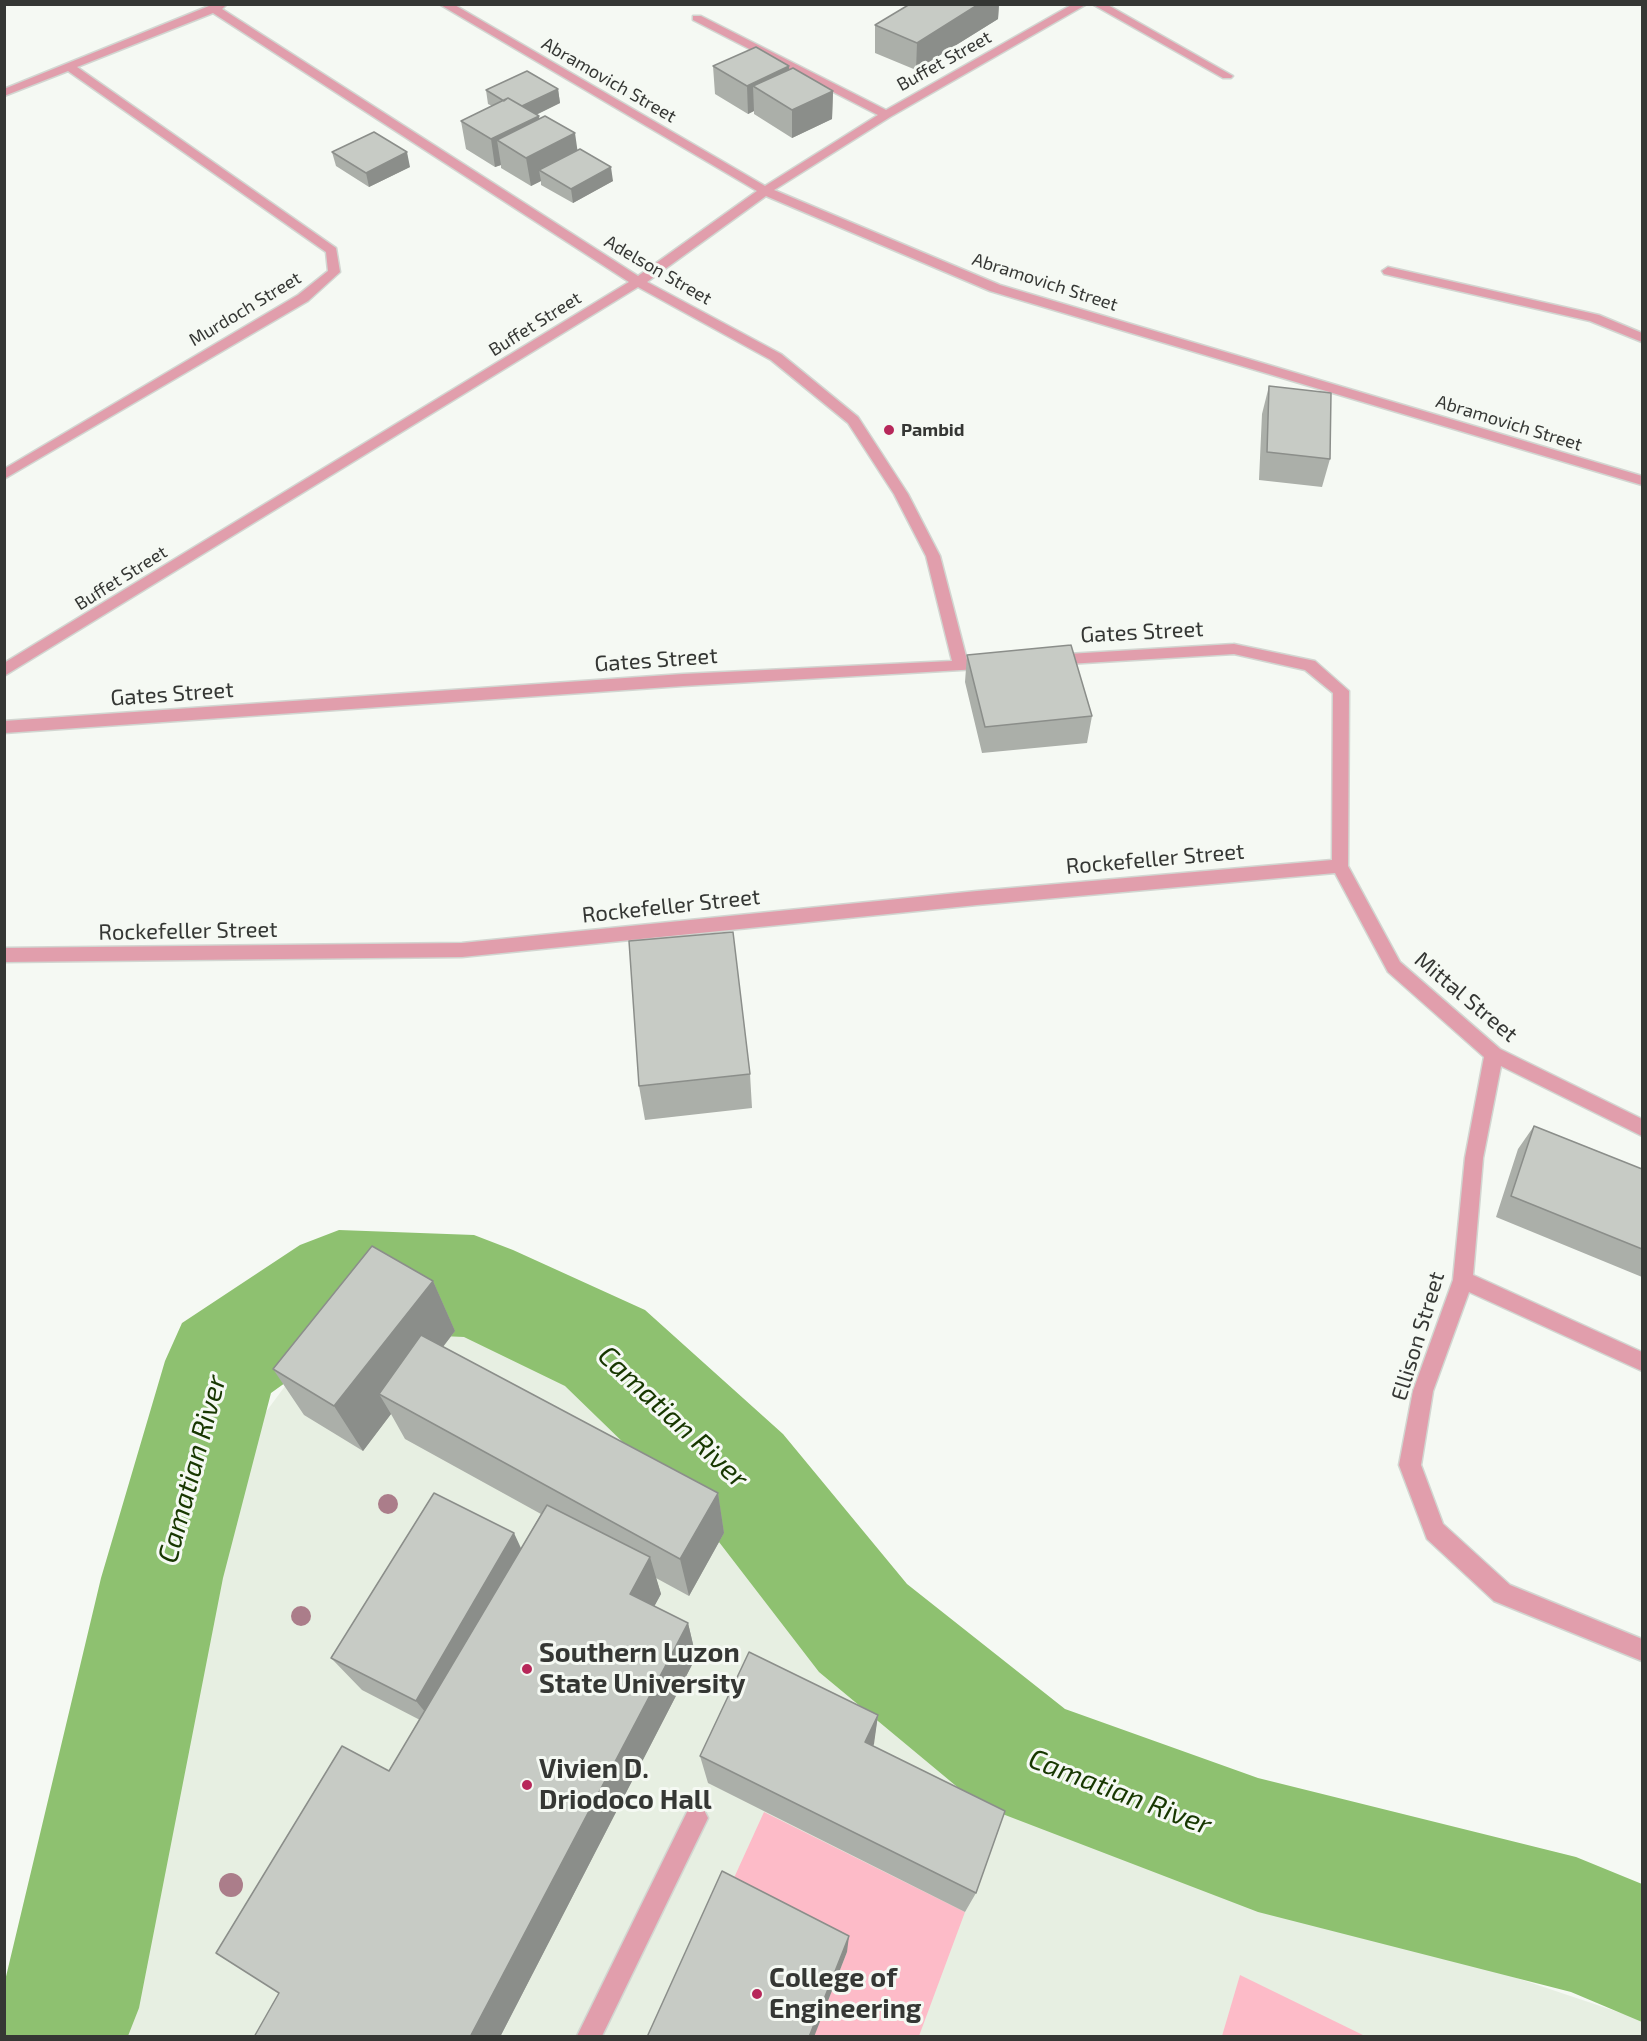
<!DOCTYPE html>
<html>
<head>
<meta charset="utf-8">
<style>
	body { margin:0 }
	#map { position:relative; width:1647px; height:2041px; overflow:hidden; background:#f5f9f3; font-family:"Exo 2",sans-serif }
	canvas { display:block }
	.frame { position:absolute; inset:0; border:6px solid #353734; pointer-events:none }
</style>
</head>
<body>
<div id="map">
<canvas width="1647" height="2041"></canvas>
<div class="frame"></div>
</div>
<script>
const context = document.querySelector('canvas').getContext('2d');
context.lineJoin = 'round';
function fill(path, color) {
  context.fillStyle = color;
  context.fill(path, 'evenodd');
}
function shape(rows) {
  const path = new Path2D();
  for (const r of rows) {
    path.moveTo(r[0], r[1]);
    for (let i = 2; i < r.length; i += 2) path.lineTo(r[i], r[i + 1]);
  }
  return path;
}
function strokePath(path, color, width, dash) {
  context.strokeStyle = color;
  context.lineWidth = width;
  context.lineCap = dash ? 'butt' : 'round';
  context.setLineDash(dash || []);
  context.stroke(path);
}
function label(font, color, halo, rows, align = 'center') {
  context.font = font + ' "Exo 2",sans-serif';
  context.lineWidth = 6;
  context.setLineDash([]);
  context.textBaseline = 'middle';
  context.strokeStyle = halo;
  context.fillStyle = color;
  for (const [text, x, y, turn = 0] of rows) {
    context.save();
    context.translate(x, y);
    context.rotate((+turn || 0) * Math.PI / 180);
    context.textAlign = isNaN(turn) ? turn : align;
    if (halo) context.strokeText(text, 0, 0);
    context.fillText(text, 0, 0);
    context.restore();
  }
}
fill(shape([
	[401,1293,460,1304,605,1376,688,1453,755,1529,784,1576,835,1635,902,1702,987,1760,1076,1813,1311,1909,1642,2020,1642,2036,74,2036,81,2021,257,1424,345,1305]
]), '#e7efe2');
fill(shape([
	[764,1812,965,1912,919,2036,814,2036,847,1952,728,1891],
	[1240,1975,1365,2036,1222,2036]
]), '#fdbbc8');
fill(shape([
	[339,1230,474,1235,513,1250,645,1310,783,1434,907,1584,1065,1709,1258,1778,1576,1857,1642,1884,1642,2022,1571,1992,1258,1912,979,1805,819,1672,699,1516,565,1386,464,1337,356,1332,271,1393,223,1578,139,2008,128,2036,4,2036,4,1985,101,1578,165,1361,182,1323,300,1245,339,1230]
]), '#8ec170');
const minor = shape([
	[227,4,222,9,638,276,757,191,439,4,453,4,765,186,878,115,693,20,693,16,701,16,886,110,1073,4,1087,4,890,117,774,190,1000,285,1642,476,1642,485,990,291,766,196,647,282,781,354,858,417,908,494,940,556,967,660,991,658,996,660,999,664,996,668,683,686,4,733,4,721,683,674,952,661,926,556,894,494,848,423,771,360,638,287,4,676,4,663,629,282,213,13,77,67,336,248,340,272,308,301,4,479,4,469,298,295,328,271,326,252,68,71,4,96,4,89,209,6,227,4],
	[1092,4,1106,4,1233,76,1231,78,1223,78,1092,4],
	[1388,267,1599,315,1642,333,1642,342,1590,321,1384,274,1382,271,1388,267],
	[1234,644,1315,661,1349,691,1348,866,1400,962,1500,1049,1642,1119,1642,1136,1501,1066,1483,1158,1473,1275,1642,1352,1642,1371,1469,1292,1433,1391,1421,1465,1443,1524,1510,1585,1642,1639,1642,1661,1494,1601,1427,1539,1424,1531,1399,1465,1413,1391,1453,1280,1465,1158,1484,1057,1388,972,1335,873,977,905,462,957,4,962,4,948,462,943,977,891,1332,860,1333,693,1305,670,1234,654,1051,665,1046,664,1043,660,1046,656,1051,655,1234,644],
	[696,1806,704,1810,708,1818,602,2036,577,2036,688,1810,696,1806]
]);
strokePath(minor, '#d2d6d1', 3);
fill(minor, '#e19eac');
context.fillStyle = '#ab7d8a';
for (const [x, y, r] of [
	[388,1504,10],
	[301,1616,10],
	[231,1885,12]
]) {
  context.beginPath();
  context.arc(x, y, r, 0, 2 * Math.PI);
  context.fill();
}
fill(shape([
	[910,4,999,4,998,19,916,70,875,53,875,25],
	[713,66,789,66,789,70,833,91,832,119,792,138,754,114,754,111,748,114,715,94],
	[558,89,560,103,536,115,539,119,613,181,573,203,541,185,541,181,531,186,501,168,501,165,495,167,466,149,461,121,492,106,488,104,486,90],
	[332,152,410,167,369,187,336,166],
	[1269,386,1330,459,1322,487,1259,480,1262,414],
	[967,655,1092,716,1087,743,982,753,965,682],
	[750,1074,752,1108,645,1120,639,1086],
	[1534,1126,1642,1169,1642,1277,1496,1217,1518,1149],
	[433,1281,455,1331,443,1347,718,1493,724,1533,689,1596,656,1578,661,1594,654,1606,688,1623,696,1657,500,2037,254,2037,279,1993,389,1771,420,1720,362,1690,331,1658,521,1549,541,1514,405,1439,391,1414,363,1451,304,1415,273,1369],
	[878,1715,873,1746,976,1893,965,1912,708,1783,700,1756]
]), '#abafa9');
fill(shape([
	[979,4,999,4,998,19,916,70,917,43],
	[789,66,790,94,753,86,754,111,748,114,747,86],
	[558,89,560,103,519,123,517,109],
	[833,91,832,119,792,138,792,110],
	[539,116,542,144,497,140,501,165,495,167,491,139],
	[575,133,579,161,539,170,541,181,531,186,526,158],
	[407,152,410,167,369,187,366,173],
	[611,167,613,181,573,203,571,189],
	[433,1281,455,1331,398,1405,379,1394,391,1414,363,1451,334,1406],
	[718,1493,724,1533,689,1596,680,1559],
	[514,1533,532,1572,441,1731,416,1701],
	[650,1557,661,1594,642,1629,630,1594],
	[688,1623,696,1657,500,2037,470,2037],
	[878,1715,874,1744,863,1770,865,1742],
	[849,1936,847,1952,814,2037,809,2037]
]), '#8b8e8a');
const building = shape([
	[910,4,979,4,917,43,875,25,910,4],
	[756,47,789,66,747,86,713,66,756,47],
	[793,68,833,91,792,110,753,86,793,68],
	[527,71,558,89,522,106,508,98,504,101,486,90,527,71],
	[508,98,539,116,491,139,461,121,508,98],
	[545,116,575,133,526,158,497,140,545,116],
	[374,132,407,152,366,173,332,152,374,132],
	[580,149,611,167,571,189,539,170,580,149],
	[1269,386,1331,393,1330,459,1267,452,1269,386],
	[1071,645,1092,716,985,727,967,655,1071,645],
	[733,932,750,1074,639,1086,629,941,733,932],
	[1534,1126,1642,1169,1642,1249,1511,1196,1534,1126],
	[372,1246,433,1281,334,1406,273,1369,372,1246],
	[421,1335,718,1493,680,1559,379,1394,421,1335],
	[434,1493,514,1533,416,1701,331,1658,434,1493],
	[547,1505,650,1557,630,1594,688,1623,470,2037,254,2037,279,1993,216,1953,342,1746,389,1771,547,1505],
	[749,1652,878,1715,865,1742,1005,1811,976,1893,700,1756,749,1652],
	[722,1871,849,1936,809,2037,647,2037,722,1871]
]);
fill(building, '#c7cbc5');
strokePath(building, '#8b8e8a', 1.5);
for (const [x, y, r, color] of [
	[889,430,6,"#b7285a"],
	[527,1669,6,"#b7285a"],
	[527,1785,6,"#b7285a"],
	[757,1994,6,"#b7285a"]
]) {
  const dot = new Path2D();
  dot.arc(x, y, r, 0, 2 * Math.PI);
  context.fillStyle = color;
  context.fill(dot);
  strokePath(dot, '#f5f9f3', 2);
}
label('18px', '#353734', '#f5f9f3', [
	["Buffet Street",944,61,-29],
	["Abramovich Street",609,80,30],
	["Adelson Street",658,270,30],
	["Abramovich Street",1045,282,18],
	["Murdoch Street",245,309,-31],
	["Buffet Street",535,324,-32],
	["Abramovich Street",1509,423,17],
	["Buffet Street",121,578,-32]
]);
label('bold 18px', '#353734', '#f5f9f3', [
	["Pambid",901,430]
], 'left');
label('22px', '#353734', '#f5f9f3', [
	["Gates Street",1142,632,-3],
	["Gates Street",656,660,-4],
	["Gates Street",172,694,-4],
	["Rockefeller Street",1155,859,-5],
	["Rockefeller Street",671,906,-6],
	["Rockefeller Street",188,931,-1],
	["Mittal Street",1466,997,40],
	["Ellison Street",1418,1336,-73]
]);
label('bold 27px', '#353734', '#f5f9f3', [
	["Southern Luzon",539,1653],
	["State University",539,1684],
	["Vivien D.",539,1769],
	["Driodoco Hall",539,1800],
	["College of",769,1978],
	["Engineering",769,2009]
], 'left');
label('italic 28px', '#173700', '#f5f9f3', [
	["Camatian River",673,1417,43],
	["Camatian River",192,1469,-75],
	["Camatian River",1120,1792,21]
]);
</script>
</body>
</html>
